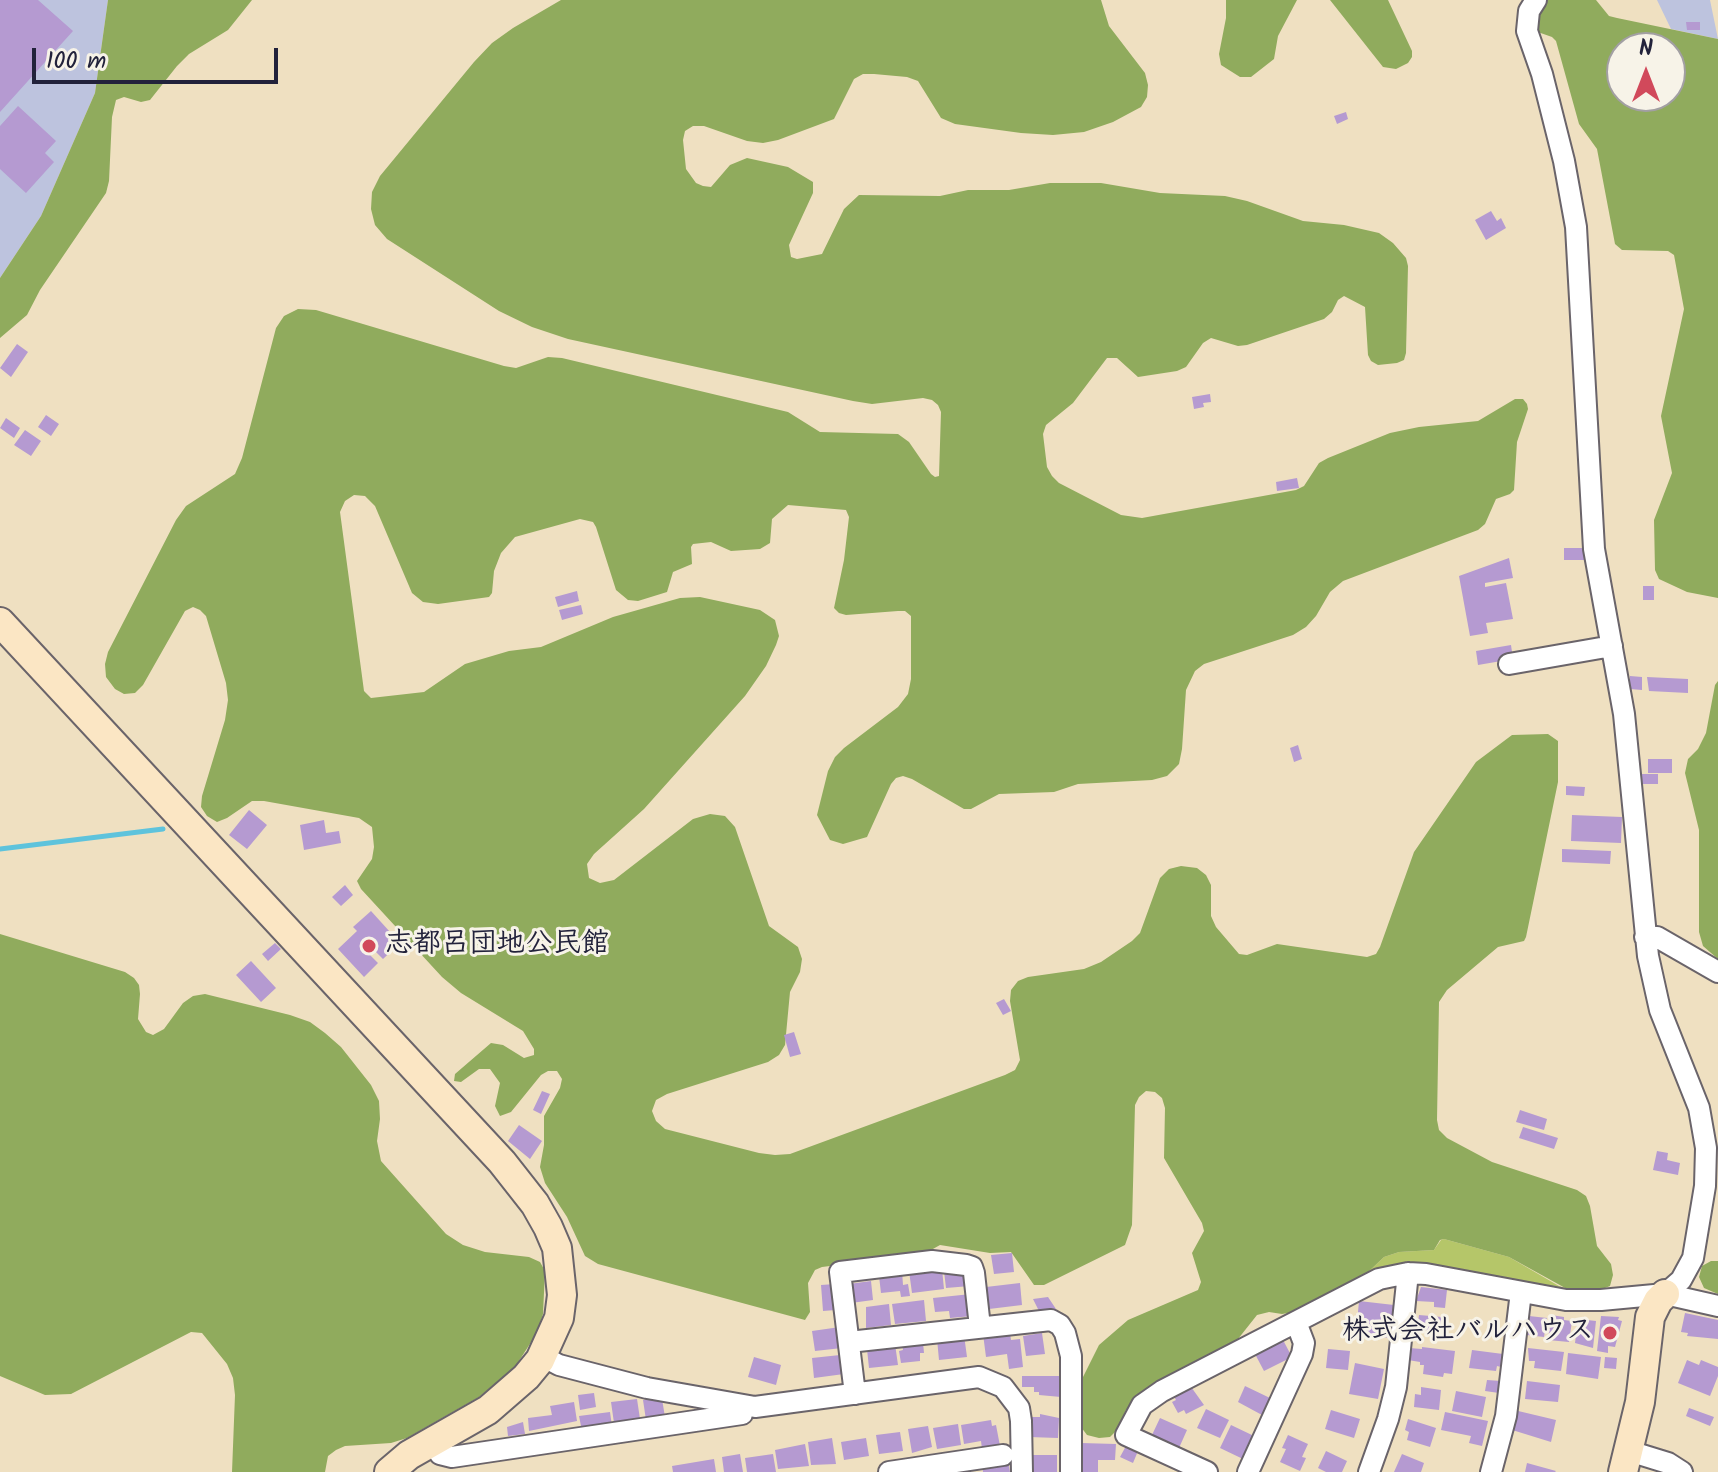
<!DOCTYPE html>
<html>
<head>
<meta charset="utf-8">
<style>
	body { margin:0 }
	#map { position:relative; width:1718px; height:1472px; overflow:hidden; background:#efe0c1; font-family:Kalam,sans-serif }
	canvas { display:block }
	.north { position:absolute; left:1606px; top:32px; width:80px; height:80px; box-sizing:border-box; background:#f7f3e8; border:2px solid #a29fa3; border-radius:50%; rotate:0deg; font-size:22px; font-weight:700; line-height:32px; text-align:center; color:#22223b }
	.north::after { content:''; display:block; margin:auto; width:28px; height:36px; background:#d1495b; clip-path:polygon(50% 0,100% 100%,50% 72%,0 100%) }
	.scale { position:absolute; left:32px; top:48px; width:246px; height:36px; box-sizing:border-box; border:4px solid #22223b; border-top:0; padding-left:10px; font-size:24px; line-height:28px; white-space:nowrap; color:#22223b; -webkit-text-stroke:6px #f7f3e8; paint-order:stroke }
</style>
</head>
<body>
<div id="map">
<canvas width="1718" height="1472"></canvas>
<div class="north">N</div>
<div class="scale">100 m</div>
</div>
<script>
const context = document.querySelector('canvas').getContext('2d');
context.lineJoin = 'round';
function fill(path, color) {
  context.fillStyle = color;
  context.fill(path, 'evenodd');
}
function shape(rows) {
  const path = new Path2D();
  for (const r of rows) {
    path.moveTo(r[0], r[1]);
    for (let i = 2; i < r.length; i += 2) path.lineTo(r[i], r[i + 1]);
  }
  return path;
}
function strokePath(path, color, width, dash) {
  context.strokeStyle = color;
  context.lineWidth = width;
  context.lineCap = dash ? 'butt' : 'round';
  context.setLineDash(dash || []);
  context.stroke(path);
}
function label(font, color, halo, rows, align = 'center') {
  context.font = font + ' Kalam,"Klee One",sans-serif';
  context.lineWidth = 6;
  context.setLineDash([]);
  context.textBaseline = 'middle';
  context.strokeStyle = halo;
  context.fillStyle = color;
  for (const [text, x, y, turn = 0] of rows) {
    context.save();
    context.translate(x, y);
    context.rotate((+turn || 0) * Math.PI / 180);
    context.textAlign = isNaN(turn) ? turn : align;
    if (halo) context.strokeText(text, 0, 0);
    context.fillText(text, 0, 0);
    context.restore();
  }
}
fill(shape([
	[0,0,108,0,95,93,41,216,0,278],
	[1657,0,1710,0,1718,39,1671,29]
]), '#bdc3de');
fill(shape([
	[1444,1239,1509,1257,1559,1286,1576,1291,1408,1263,1376,1270,1364,1276,1384,1257,1399,1252,1434,1250,1441,1240]
]), '#b5c669');
fill(shape([
	[108,0,252,0,228,30,189,54,177,66,150,100,141,102,124,97,116,100,112,117,109,181,106,193,40,290,27,315,0,338,0,278,41,216,95,93],
	[561,0,1101,0,1109,26,1145,73,1148,85,1147,97,1141,107,1113,122,1084,132,1053,135,1021,133,955,124,941,118,918,81,907,77,874,74,863,74,854,79,834,119,778,140,763,143,747,141,704,126,693,126,685,131,683,140,686,169,696,183,703,186,711,187,730,165,747,158,788,167,813,182,813,193,789,245,791,257,797,259,822,254,844,209,859,195,940,196,968,190,1009,190,1050,183,1101,183,1160,193,1225,196,1247,201,1303,221,1344,225,1379,233,1393,243,1406,258,1408,266,1406,353,1404,360,1397,363,1378,365,1371,361,1368,355,1365,307,1344,296,1338,300,1332,312,1324,319,1247,345,1238,346,1211,338,1203,343,1186,367,1177,371,1138,377,1117,358,1107,358,1073,403,1046,425,1043,434,1047,467,1052,476,1059,483,1121,515,1142,518,1296,490,1304,486,1319,463,1328,458,1390,433,1419,427,1478,421,1515,399,1523,399,1527,404,1528,409,1517,442,1514,490,1510,494,1496,499,1485,524,1478,530,1343,581,1330,592,1316,616,1306,627,1293,635,1204,664,1195,671,1186,690,1182,749,1179,764,1167,776,1152,780,1078,784,1054,792,999,794,971,809,964,809,912,779,903,776,896,778,891,784,867,837,843,844,830,840,817,815,828,771,835,757,844,748,898,707,908,694,911,679,911,616,905,611,898,611,846,615,839,613,834,608,844,560,849,517,846,510,788,505,772,519,770,543,760,549,731,551,711,542,693,544,691,547,692,564,673,572,667,592,638,601,628,600,616,590,596,527,593,522,580,519,515,537,501,553,494,571,492,593,489,597,438,604,423,602,412,593,375,506,365,496,354,495,345,501,340,512,364,691,371,698,424,692,465,664,509,651,541,647,613,617,680,598,700,597,760,610,775,620,779,636,776,645,766,666,745,696,644,809,594,854,587,864,589,878,600,883,614,880,693,819,710,814,725,816,735,827,769,926,798,947,802,959,800,972,790,992,785,1045,779,1055,768,1062,667,1094,656,1100,652,1111,656,1121,665,1129,759,1153,775,1155,790,1154,1005,1075,1015,1070,1020,1060,1010,1001,1011,990,1018,981,1028,977,1084,969,1101,962,1132,941,1140,933,1160,878,1169,869,1181,866,1197,868,1206,875,1211,885,1211,916,1216,927,1239,954,1247,955,1277,944,1367,957,1376,954,1380,947,1414,852,1476,762,1512,735,1548,734,1558,741,1558,782,1526,937,1524,941,1498,947,1447,990,1439,1002,1437,1120,1439,1130,1447,1138,1492,1162,1577,1190,1586,1196,1590,1206,1597,1246,1611,1264,1613,1275,1610,1286,1600,1290,1567,1289,1509,1257,1444,1239,1440,1240,1434,1250,1399,1252,1384,1257,1364,1276,1294,1312,1282,1314,1269,1312,1257,1315,1238,1339,1230,1345,1146,1389,1126,1410,1118,1429,1110,1437,1099,1438,1087,1435,1081,1427,1080,1395,1082,1379,1099,1345,1128,1320,1198,1290,1201,1282,1192,1253,1204,1231,1202,1223,1164,1158,1165,1108,1162,1098,1155,1092,1146,1091,1139,1097,1135,1105,1132,1225,1125,1245,1044,1285,1034,1285,1011,1252,990,1253,940,1245,924,1254,822,1267,815,1270,808,1283,810,1312,805,1320,598,1264,585,1256,567,1217,545,1183,540,1167,544,1145,544,1116,560,1088,562,1079,557,1071,548,1071,541,1075,511,1112,500,1116,495,1106,500,1083,490,1069,479,1069,461,1082,454,1081,455,1074,491,1043,503,1045,524,1058,534,1055,534,1049,523,1031,461,993,442,977,361,889,357,881,372,859,374,847,372,827,359,818,264,801,252,801,227,818,217,822,207,816,201,807,202,796,225,720,228,700,226,683,206,616,200,610,193,607,185,611,143,685,135,693,124,694,115,689,106,677,105,664,108,652,176,520,186,506,235,474,242,458,276,328,284,316,298,309,316,310,504,366,516,368,548,357,562,358,788,412,820,432,898,434,909,442,931,474,935,477,939,476,941,412,938,405,932,400,923,398,872,404,853,401,568,339,532,327,499,311,387,239,375,225,371,209,372,192,380,176,474,62,492,43,513,28],
	[1226,0,1297,0,1278,36,1274,59,1251,77,1240,77,1221,65,1219,54,1226,18],
	[1330,0,1388,0,1412,51,1412,57,1408,63,1396,69,1383,67],
	[1544,0,1596,0,1609,16,1617,18,1718,39,1718,598,1687,592,1659,579,1655,570,1654,520,1672,473,1661,416,1684,309,1674,255,1668,251,1622,250,1615,244,1597,149,1579,124,1556,41,1552,37,1535,31,1531,24],
	[1622,48,1670,48,1670,96,1622,96],
	[1718,681,1718,959,1703,946,1699,932,1699,830,1685,773,1688,759,1698,749,1706,733,1715,685],
	[0,934,125,972,134,978,139,985,140,994,138,1019,146,1032,153,1035,164,1029,183,1003,193,996,205,994,290,1015,310,1022,325,1033,341,1047,371,1085,379,1101,380,1119,377,1141,381,1161,446,1234,463,1245,485,1252,529,1257,540,1262,545,1271,543,1314,537,1333,515,1367,479,1397,407,1438,391,1443,345,1446,336,1450,328,1456,325,1472,232,1472,235,1395,233,1378,227,1364,202,1333,191,1332,71,1394,45,1395,0,1376],
	[1711,1261,1718,1261,1718,1294,1704,1288,1699,1277,1702,1266]
]), '#90ab5d');
strokePath(shape([
	[0,849,163,829]
]), '#5ec3dc', 5);
fill(shape([
	[0,0,38,0,73,31,0,112],
	[1686,22,1700,22,1700,30,1687,30],
	[18,106,56,141,45,153,54,162,26,193,0,169,0,126],
	[1346,112,1348,119,1337,124,1334,116],
	[1491,211,1497,221,1501,218,1506,228,1486,240,1475,220],
	[17,344,28,352,11,377,0,368],
	[1210,394,1211,402,1203,403,1204,407,1194,409,1192,397],
	[46,415,59,424,51,436,38,427],
	[6,418,20,428,14,438,0,428],
	[25,430,41,441,31,456,14,445],
	[1297,478,1299,488,1277,491,1276,482],
	[1564,548,1588,548,1588,560,1564,560],
	[1509,558,1513,578,1485,583,1485,587,1506,583,1513,619,1486,623,1488,633,1470,636,1459,576],
	[1643,586,1654,586,1654,600,1643,600],
	[577,591,579,601,558,607,555,597],
	[581,605,583,614,562,620,559,610],
	[1511,645,1513,659,1478,665,1476,651],
	[1630,676,1642,677,1642,690,1630,689],
	[1647,677,1688,679,1688,693,1649,691],
	[1298,745,1302,759,1294,762,1290,748],
	[1648,759,1672,759,1672,773,1648,773],
	[1635,774,1658,774,1658,784,1635,784],
	[1566,786,1585,787,1584,796,1566,795],
	[249,810,267,825,247,849,229,835],
	[1572,815,1622,817,1621,843,1571,841],
	[324,820,326,833,339,831,341,843,304,850,300,825],
	[1562,849,1611,851,1610,864,1562,862],
	[345,885,353,895,341,906,332,897],
	[371,911,400,943,383,959,374,950,369,954,378,963,364,977,338,949,357,931,353,927],
	[275,943,281,949,268,961,262,954],
	[251,961,276,988,261,1002,236,975],
	[1004,999,1011,1011,1003,1015,996,1003],
	[794,1032,801,1054,790,1057,784,1035],
	[542,1091,550,1094,541,1114,533,1110],
	[1520,1110,1547,1119,1544,1130,1516,1122],
	[519,1125,542,1141,530,1159,508,1141],
	[1523,1127,1558,1138,1554,1149,1519,1138],
	[1657,1151,1668,1153,1667,1160,1680,1163,1678,1175,1653,1170],
	[1012,1253,1014,1272,994,1274,991,1255],
	[942,1269,944,1289,912,1293,909,1271],
	[902,1271,903,1285,908,1284,910,1296,901,1297,900,1291,881,1293,879,1276],
	[944,1271,965,1272,970,1286,946,1288],
	[871,1281,873,1300,851,1303,849,1284],
	[1020,1283,1022,1305,989,1309,986,1287],
	[835,1284,836,1310,823,1311,821,1285],
	[1421,1287,1447,1290,1445,1308,1434,1307,1434,1302,1416,1301],
	[971,1294,973,1316,950,1318,949,1311,935,1312,933,1298],
	[1048,1297,1056,1309,1039,1311,1033,1299],
	[924,1300,926,1321,895,1324,892,1304],
	[1359,1301,1394,1305,1391,1338,1356,1334],
	[889,1304,891,1325,866,1328,866,1307],
	[1685,1313,1718,1320,1718,1339,1687,1336,1688,1333,1681,1332],
	[1419,1315,1442,1317,1440,1332,1417,1329],
	[1551,1315,1564,1317,1564,1320,1572,1321,1569,1342,1548,1340],
	[1529,1316,1547,1318,1544,1337,1527,1335],
	[1601,1316,1619,1317,1618,1320,1622,1321,1615,1347,1608,1346,1608,1353,1597,1351],
	[1578,1319,1596,1321,1593,1348,1575,1343],
	[840,1327,842,1348,815,1351,812,1331],
	[1010,1333,1011,1340,1020,1339,1023,1367,1009,1369,1007,1354,986,1357,983,1334],
	[1042,1333,1045,1354,1026,1356,1023,1336],
	[964,1335,967,1357,939,1360,937,1339],
	[1283,1340,1292,1357,1264,1371,1255,1354],
	[923,1342,924,1353,920,1353,920,1361,901,1363,899,1351,903,1350,902,1344],
	[895,1344,898,1365,869,1368,867,1349],
	[1422,1347,1455,1351,1452,1374,1444,1373,1443,1377,1423,1374,1424,1365,1420,1365,1420,1362,1408,1360,1409,1348,1422,1349],
	[1528,1348,1564,1352,1561,1371,1534,1368,1535,1361,1529,1361],
	[1328,1349,1350,1351,1348,1370,1326,1368],
	[1472,1350,1503,1354,1501,1367,1497,1366,1496,1371,1469,1368],
	[1568,1353,1601,1357,1598,1379,1566,1374],
	[840,1355,844,1374,814,1378,812,1358],
	[754,1357,781,1365,776,1385,748,1377],
	[1605,1357,1617,1358,1616,1369,1604,1368],
	[1687,1360,1699,1365,1701,1360,1718,1367,1718,1376,1710,1396,1678,1383],
	[1355,1363,1384,1369,1378,1399,1349,1394],
	[1022,1376,1061,1376,1061,1397,1039,1395,1039,1392,1034,1392,1034,1387,1022,1387],
	[1487,1380,1501,1381,1499,1393,1485,1391],
	[1527,1381,1560,1385,1558,1402,1525,1399],
	[1189,1384,1204,1405,1186,1414,1184,1410,1178,1413,1172,1402,1176,1400,1172,1393],
	[1245,1386,1270,1398,1262,1415,1238,1402],
	[1421,1387,1441,1390,1439,1410,1414,1407,1415,1394,1421,1395],
	[1456,1391,1486,1397,1482,1417,1452,1411],
	[594,1393,596,1407,580,1410,578,1395],
	[657,1398,662,1399,665,1417,646,1420,643,1400],
	[637,1399,640,1419,614,1423,611,1402],
	[574,1402,577,1421,529,1431,528,1418,552,1415,550,1406],
	[1689,1408,1714,1417,1710,1426,1686,1416],
	[1206,1409,1229,1420,1220,1438,1197,1428],
	[1331,1410,1360,1419,1354,1438,1325,1429],
	[1514,1410,1556,1420,1551,1442,1509,1429],
	[610,1412,612,1426,582,1431,579,1416],
	[1445,1412,1488,1421,1482,1446,1469,1443,1471,1436,1441,1430],
	[1040,1414,1059,1418,1058,1438,1029,1437,1029,1417,1040,1417],
	[1160,1418,1187,1430,1179,1448,1152,1435],
	[1408,1419,1436,1428,1430,1447,1407,1440,1409,1432,1405,1430],
	[991,1420,992,1426,996,1425,1000,1446,982,1449,981,1441,964,1444,961,1425],
	[523,1422,525,1434,508,1436,507,1427],
	[958,1424,961,1445,937,1449,933,1428],
	[1231,1425,1254,1436,1243,1459,1220,1448],
	[928,1426,932,1447,912,1453,908,1429],
	[900,1432,903,1451,879,1454,876,1435],
	[1288,1435,1308,1444,1302,1457,1306,1458,1300,1471,1280,1462,1286,1449,1282,1448],
	[832,1438,836,1464,811,1465,808,1442],
	[866,1438,869,1456,844,1460,841,1442],
	[1081,1443,1116,1444,1115,1460,1098,1460,1098,1472,1080,1472],
	[805,1444,809,1466,778,1469,775,1450],
	[1126,1446,1138,1451,1133,1463,1120,1457],
	[1326,1451,1347,1461,1342,1472,1326,1472,1318,1468],
	[740,1454,743,1472,724,1472,722,1457],
	[773,1454,776,1472,747,1472,745,1458],
	[1402,1454,1424,1463,1421,1472,1394,1472],
	[1032,1455,1057,1455,1057,1472,1031,1472],
	[714,1459,716,1472,673,1472,672,1466],
	[1008,1461,1010,1472,983,1472,982,1465],
	[1527,1463,1556,1471,1555,1472,1525,1472]
]), '#b59ad1');
const street = shape([
	[1536,0,1529,11,1527,31,1542,74,1564,161,1576,227,1594,549,1624,714,1648,956,1660,1010,1699,1108,1706,1148,1705,1186,1693,1258,1681,1280,1665,1294],
	[1509,664,1612,646],
	[1645,937,1657,937,1718,972],
	[849,1342,1051,1320,1060,1325,1065,1333,1071,1356,1071,1472],
	[542,1356,559,1365,647,1388,755,1407,979,1377,1003,1387,1019,1408,1021,1421,1022,1472],
	[855,1394,840,1272,932,1261,966,1265,972,1267,974,1273,980,1327],
	[433,1441,440,1454,452,1457,742,1414,743,1408],
	[1629,1451,1668,1463,1682,1472],
	[889,1472,1003,1455],
	[1207,1472,1126,1435,1142,1405,1162,1391,1379,1279,1408,1273,1426,1274,1566,1300,1601,1300,1665,1294,1718,1306],
	[1248,1472,1302,1354,1304,1343,1296,1322],
	[1369,1472,1388,1419,1396,1387,1408,1273],
	[1491,1472,1506,1416,1521,1292]
]);
const secondary = shape([
	[0,622,502,1162,535,1204,548,1227,557,1248,562,1295,559,1318,540,1360,526,1377,488,1410,409,1455,389,1472],
	[1623,1472,1640,1402,1650,1317,1658,1301,1665,1294]
]);
strokePath(street, '#6a646a', 24);
strokePath(secondary, '#6a646a', 32);
strokePath(street, '#fff', 20);
strokePath(secondary, '#fbe6c4', 28);
for (const [x, y, r, color] of [
	[369,946,8,"#d1495b"],
	[1610,1333,8,"#d1495b"]
]) {
  const dot = new Path2D();
  dot.arc(x, y, r, 0, 2 * Math.PI);
  context.fillStyle = color;
  context.fill(dot);
  strokePath(dot, '#f7f3e8', 3);
}
label('bold 28px', '#22223b', '#f7f3e8', [
	["志都呂団地公民館",385,946],
	["株式会社バルハウス",1594,1333,"right"]
], 'left');
</script>
</body>
</html>
